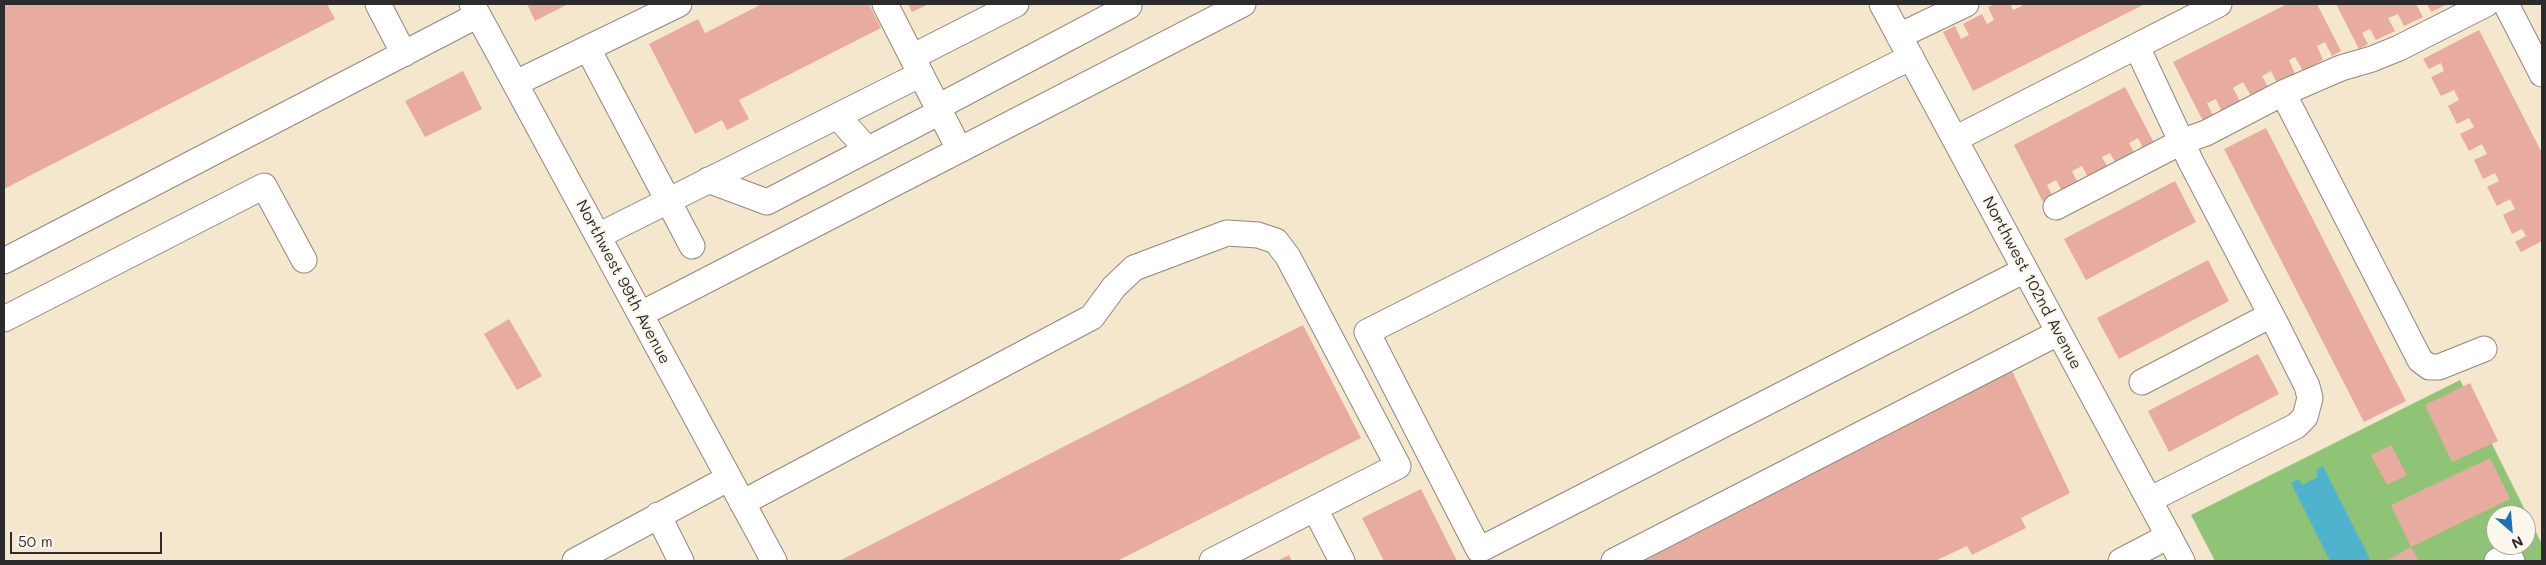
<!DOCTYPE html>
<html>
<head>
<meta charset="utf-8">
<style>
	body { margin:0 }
	#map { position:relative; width:2546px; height:565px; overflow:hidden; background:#f5e6ce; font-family:Mali,sans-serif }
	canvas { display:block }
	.frame { position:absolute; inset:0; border:5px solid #2b2b2b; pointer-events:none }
	.north { position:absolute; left:2486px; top:505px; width:50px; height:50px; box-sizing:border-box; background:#fbf7ec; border:1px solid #a8a59f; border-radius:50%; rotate:153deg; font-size:14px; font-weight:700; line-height:20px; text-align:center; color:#2b2b2b }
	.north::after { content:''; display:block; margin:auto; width:18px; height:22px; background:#1f6fb2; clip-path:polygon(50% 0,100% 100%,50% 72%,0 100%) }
	.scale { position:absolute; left:10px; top:532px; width:152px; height:22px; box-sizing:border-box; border:2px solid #2b2b2b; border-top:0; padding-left:6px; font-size:15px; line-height:18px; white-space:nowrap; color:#2b2b2b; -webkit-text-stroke:4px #fbf7ec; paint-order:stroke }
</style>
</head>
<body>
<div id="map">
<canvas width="2546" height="565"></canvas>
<div class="frame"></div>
<div class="north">N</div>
<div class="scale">50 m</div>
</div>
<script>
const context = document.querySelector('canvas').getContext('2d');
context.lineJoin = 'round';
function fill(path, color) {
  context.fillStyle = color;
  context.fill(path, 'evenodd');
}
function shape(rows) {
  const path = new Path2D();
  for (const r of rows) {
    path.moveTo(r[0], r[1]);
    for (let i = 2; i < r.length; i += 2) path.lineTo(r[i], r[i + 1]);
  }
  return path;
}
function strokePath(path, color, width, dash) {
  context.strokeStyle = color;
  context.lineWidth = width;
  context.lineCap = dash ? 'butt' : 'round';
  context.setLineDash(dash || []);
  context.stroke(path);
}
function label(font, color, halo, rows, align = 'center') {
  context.font = font + ' Mali,sans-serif';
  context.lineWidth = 4.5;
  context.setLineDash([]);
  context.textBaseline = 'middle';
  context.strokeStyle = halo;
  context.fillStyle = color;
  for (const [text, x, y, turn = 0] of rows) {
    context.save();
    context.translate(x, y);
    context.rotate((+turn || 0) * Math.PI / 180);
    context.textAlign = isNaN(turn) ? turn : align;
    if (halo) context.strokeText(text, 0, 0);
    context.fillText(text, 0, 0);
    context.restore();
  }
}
fill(shape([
	[2460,380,2542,544,2542,561,2215,561,2191,515],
	[2496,515,2526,515,2526,545,2496,545]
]), '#8fc476');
fill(shape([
	[2323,466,2370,559,2365,561,2330,561,2291,483,2299,479,2302,485,2318,477,2316,470]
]), '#4fb3cd');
fill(shape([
	[4,4,327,4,335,19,4,189],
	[527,4,568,4,535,21],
	[762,4,869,4,881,28,739,100,749,119,727,130,722,120,695,134,649,44,698,19,705,33],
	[908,4,929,4,912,12],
	[1995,4,2010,4,2013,10,2022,6,2021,4,2145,4,1973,91,1943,32,1955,26,1961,39,1969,35,1963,24,1982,14,1987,24,1994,20,1988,7],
	[2287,4,2317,4,2341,51,2332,56,2325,42,2317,46,2323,60,2303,71,2295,57,2289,60,2295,74,2277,83,2271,71,2262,76,2268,87,2251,96,2243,82,2233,88,2241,103,2222,112,2216,99,2207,103,2213,116,2203,121,2173,62],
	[2336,4,2416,4,2423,17,2404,26,2398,14,2388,18,2395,31,2376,40,2370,29,2362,33,2368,44,2359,49],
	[2427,4,2448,4,2431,12],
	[2479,30,2542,153,2542,241,2521,252,2515,242,2526,236,2522,229,2512,234,2503,215,2515,209,2510,199,2497,206,2487,187,2499,181,2495,173,2483,179,2474,160,2487,154,2482,144,2469,151,2460,134,2474,127,2469,118,2457,124,2448,106,2459,100,2454,90,2441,96,2431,77,2444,71,2441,63,2429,69,2423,59],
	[463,71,482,109,425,137,405,101],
	[2125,87,2155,145,2144,150,2138,138,2129,143,2136,156,2117,166,2110,153,2102,157,2108,168,2089,179,2082,166,2072,171,2079,185,2063,193,2056,180,2047,185,2053,197,2043,202,2014,145],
	[2266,128,2406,401,2364,422,2224,149],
	[2175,181,2196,222,2086,280,2064,239],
	[2208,260,2229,301,2119,359,2097,318],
	[509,319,542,376,517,390,484,334],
	[1303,325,1361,438,1117,561,839,561],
	[2258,354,2279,394,2169,452,2148,411],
	[2012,371,2070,493,2021,518,2026,528,1972,555,1967,546,1935,561,1643,561],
	[2470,383,2498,441,2452,462,2425,405],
	[2391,445,2407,475,2387,485,2371,455],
	[2490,458,2510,499,2411,547,2419,561,2386,561,2411,547,2391,505],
	[1421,489,1457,561,1384,561,1362,518],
	[1289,555,1292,561,1277,561]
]), '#e8ab9f');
const minor = shape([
	[378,4,404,54],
	[472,4,774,561],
	[885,4,959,149],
	[1882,4,2182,561],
	[2506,4,2542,74],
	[1899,36,1966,4],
	[2137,47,2191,162,2277,326,2307,386,2310,398,2305,417,2296,426,2149,500],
	[588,49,692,246],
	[912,57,1016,4],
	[1911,57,1367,332,1479,550,2025,270],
	[516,83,679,4],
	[2283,93,2420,360,2429,367,2439,367,2484,349],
	[938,107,1129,6,1128,4],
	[838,117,867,149],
	[1955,139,2219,4],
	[708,180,767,202,940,112],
	[2056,207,2181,142,2206,133,2283,93,2341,68,2372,59,2399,48,2486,4],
	[598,236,921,74],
	[4,261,478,15],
	[641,314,1243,4],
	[4,319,264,186,304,260],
	[2142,382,2271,315],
	[742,503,1092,317,1114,287,1134,268,1227,233,1258,235,1276,241,1288,257,1398,466,1212,561],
	[1315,509,1342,561],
	[658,515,681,561],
	[575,561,729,478],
	[1614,561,2058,333],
	[2121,561,2169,536],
	[2497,561,2509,555,2512,561]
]);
strokePath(minor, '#90887c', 27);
strokePath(minor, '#fff', 25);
label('16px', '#2b2b2b', '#fbf7ec', [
	["Northwest 99th Avenue",623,282,62],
	["Northwest 102nd Avenue",2032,283,62]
]);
</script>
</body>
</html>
